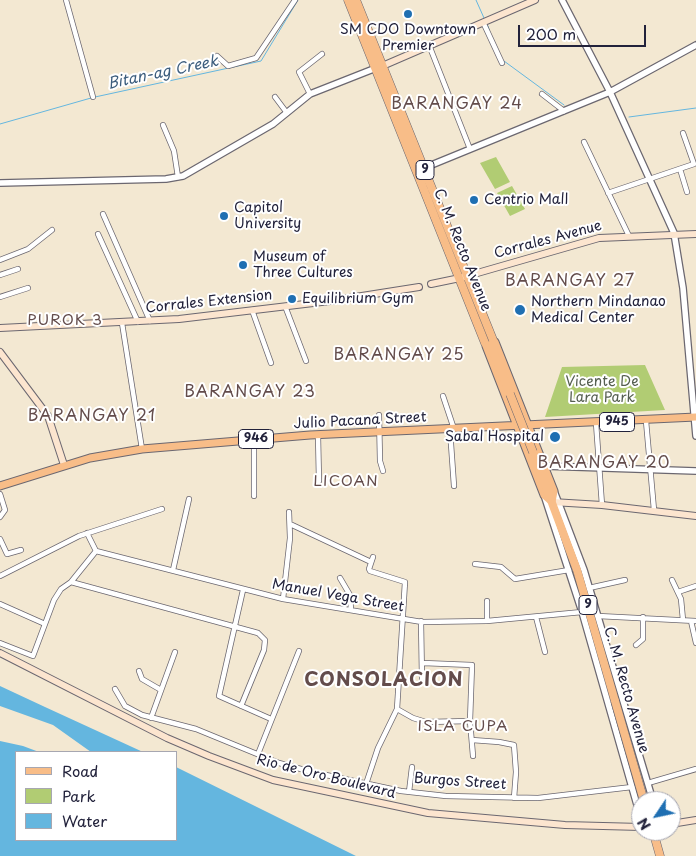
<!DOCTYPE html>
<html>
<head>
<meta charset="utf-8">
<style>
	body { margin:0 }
	#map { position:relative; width:696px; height:856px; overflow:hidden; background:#f3e8d2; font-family:"Playpen Sans",sans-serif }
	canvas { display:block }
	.legend { position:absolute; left:15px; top:751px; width:162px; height:90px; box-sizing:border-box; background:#fff; border:1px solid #a7a7b1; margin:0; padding:6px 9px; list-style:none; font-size:15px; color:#22223b }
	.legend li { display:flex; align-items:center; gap:10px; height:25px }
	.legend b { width:25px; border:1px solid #a7a7b1 }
	.north { position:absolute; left:631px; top:791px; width:50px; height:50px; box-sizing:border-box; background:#fff; border:1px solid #a7a7b1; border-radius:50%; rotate:236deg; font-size:14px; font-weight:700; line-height:20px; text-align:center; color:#22223b }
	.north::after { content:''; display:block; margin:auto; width:18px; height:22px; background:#1f6fb2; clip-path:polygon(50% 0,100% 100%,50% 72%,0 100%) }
	.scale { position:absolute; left:518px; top:25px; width:128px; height:22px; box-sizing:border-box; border:2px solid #22223b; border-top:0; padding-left:6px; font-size:15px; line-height:18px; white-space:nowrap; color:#22223b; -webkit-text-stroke:4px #fff; paint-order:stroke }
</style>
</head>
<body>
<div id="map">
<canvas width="696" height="856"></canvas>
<ul class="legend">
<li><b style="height:6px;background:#f8bd88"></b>Road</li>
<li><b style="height:14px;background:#b1cc73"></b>Park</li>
<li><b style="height:14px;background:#64b6df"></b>Water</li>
</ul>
<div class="north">N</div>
<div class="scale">200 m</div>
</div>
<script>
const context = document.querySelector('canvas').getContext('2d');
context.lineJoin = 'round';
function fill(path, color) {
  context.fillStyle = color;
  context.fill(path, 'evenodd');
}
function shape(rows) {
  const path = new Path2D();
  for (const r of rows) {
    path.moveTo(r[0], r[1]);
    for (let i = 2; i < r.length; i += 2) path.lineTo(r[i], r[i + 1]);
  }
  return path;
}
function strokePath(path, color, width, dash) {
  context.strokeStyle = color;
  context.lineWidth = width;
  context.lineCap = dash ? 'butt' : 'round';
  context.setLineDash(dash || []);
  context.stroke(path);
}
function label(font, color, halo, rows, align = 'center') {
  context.font = font + ' "Playpen Sans",sans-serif';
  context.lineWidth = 4;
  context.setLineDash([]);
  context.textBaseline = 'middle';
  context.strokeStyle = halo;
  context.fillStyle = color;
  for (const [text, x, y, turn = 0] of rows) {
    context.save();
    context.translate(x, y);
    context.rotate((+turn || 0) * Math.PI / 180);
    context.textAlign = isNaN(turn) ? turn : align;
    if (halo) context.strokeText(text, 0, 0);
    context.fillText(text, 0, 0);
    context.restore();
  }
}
fill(shape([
	[496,157,510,182,495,189,480,163],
	[512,186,525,209,510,216,497,193],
	[645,365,665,410,545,417,562,367]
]), '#b1cc73');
fill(shape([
	[0,686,45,707,143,752,91,752,53,725,0,706],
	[0,741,23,746,39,752,16,752,16,840,176,840,176,767,356,856,0,856]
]), '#64b6df');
strokePath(shape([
	[476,0,484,18],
	[488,26,490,33],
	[504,61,564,105],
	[95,97,261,61,298,0],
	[629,117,696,108],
	[0,124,91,98]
]), '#64b6df', 1);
const minor = shape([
	[66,0,93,97],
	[483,22,502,63],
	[429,45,470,149],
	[217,56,228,66,256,58,295,0],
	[310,94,299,72,322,54],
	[542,94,564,111],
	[275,97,287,113],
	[163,125,174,151,178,177],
	[584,142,629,236],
	[680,169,687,192],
	[608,193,694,164,683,133],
	[103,214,150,321],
	[98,234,138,322],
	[0,260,28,249,52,230],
	[0,275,18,269],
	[0,297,28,288],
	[285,306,306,361],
	[252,310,271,363],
	[122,323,142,449],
	[443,396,454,429],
	[379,415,380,461,383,471],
	[646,421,654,510],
	[596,423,602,505],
	[450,430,454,486],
	[318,435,319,481],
	[254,439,254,496],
	[0,494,5,510,0,517],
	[290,524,371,562],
	[87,533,96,551],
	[0,539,7,554,21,550],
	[96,551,283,599,422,622,487,621,582,612],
	[96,551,71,582,258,633,265,640,264,650,241,706],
	[475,564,501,567,515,579,569,570],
	[173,570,189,499],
	[0,576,79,536,162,509],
	[340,578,350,595,351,610],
	[672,580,681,599,683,620],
	[589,588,625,580],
	[243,590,219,696,271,719],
	[678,592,696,586],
	[283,599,290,538,289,512],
	[487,601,487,621],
	[0,604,45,624],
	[598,616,696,621],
	[536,617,545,652],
	[421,621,422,679],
	[691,621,696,643],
	[0,643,33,656,54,600,61,589,71,582],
	[636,645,643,639,643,617],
	[423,663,472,665,470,721,473,756],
	[139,671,142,679,161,690],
	[115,689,125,706,142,715,196,729,279,763,312,772,401,791,446,796,538,798,632,787],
	[397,709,413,718,426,722,470,721],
	[151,718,175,652],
	[472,740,499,742,514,745,516,772,514,798],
	[258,754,299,651],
	[648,783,696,769],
	[366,784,378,748,397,709,405,582,370,571,369,569,373,557],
	[409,792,412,767]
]);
const tertiary = shape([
	[562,0,610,92,674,233,683,288,696,436],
	[424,168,610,92,696,45],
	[0,183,166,179,183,176,273,124,310,94,376,68],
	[544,466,696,471],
	[554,491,584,570,653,801],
	[544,495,582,612,641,819]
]);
const secondary = shape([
	[380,67,535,0],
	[431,284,460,278,599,238,696,234],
	[0,328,179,319,330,301,419,287],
	[0,352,48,416,64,465],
	[552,502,602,505,696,516],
	[0,653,167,738,209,756,273,780,428,813,565,825,641,827],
	[671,824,696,820]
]);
const primary = shape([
	[495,342,554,491,552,502],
	[486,346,544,495,552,502],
	[0,486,90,458,142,449,310,435,696,417]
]);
const trunk = shape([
	[348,0,485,343,494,354,510,394],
	[356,0,493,340,494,354],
	[533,452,577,570,615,701],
	[653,831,660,856]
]);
strokePath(minor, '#6b6770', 6);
strokePath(tertiary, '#6b6770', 8);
strokePath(secondary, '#6b6770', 8);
strokePath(primary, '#6b6770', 9);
strokePath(trunk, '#6b6770', 9);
strokePath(minor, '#fff', 4.5);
strokePath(tertiary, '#fff', 5.5);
strokePath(secondary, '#fce5cf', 6);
strokePath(primary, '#f8bd88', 7);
strokePath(trunk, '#f8bd88', 8);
const trunkBridge = shape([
	[510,394,533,452],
	[615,701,644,801]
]);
strokePath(trunkBridge, '#6b6770', 9, []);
strokePath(trunkBridge, '#f8bd88', 8);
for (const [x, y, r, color] of [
	[408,14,5,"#1f6fb2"],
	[474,200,5,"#1f6fb2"],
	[224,216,5,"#1f6fb2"],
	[243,265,5,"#1f6fb2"],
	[292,299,5,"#1f6fb2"],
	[520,310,6,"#1f6fb2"],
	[555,437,6,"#1f6fb2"]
]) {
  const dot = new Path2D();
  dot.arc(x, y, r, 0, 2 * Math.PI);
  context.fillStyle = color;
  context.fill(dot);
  strokePath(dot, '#fff', 2);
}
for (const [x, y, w] of [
	[425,170,18],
	[617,422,35],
	[256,439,35],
	[588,605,18]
]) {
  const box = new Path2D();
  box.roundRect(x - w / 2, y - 9.5, w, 19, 4);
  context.fillStyle = '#fff';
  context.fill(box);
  strokePath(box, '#22223b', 1);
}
label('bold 12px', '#22223b', null, [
	["9",425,170],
	["945",617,422],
	["946",256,439],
	["9",588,605]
]);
label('14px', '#22223b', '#fff', [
	["SM CDO Downtown",408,30,"center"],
	["Premier",408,46,"center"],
	["Centrio Mall",484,200],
	["Capitol",234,208],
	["University",234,224],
	["Museum of",253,257],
	["Three Cultures",253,273],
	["Equilibrium Gym",302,299],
	["Northern Mindanao",531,302],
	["Medical Center",531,318],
	["Sabal Hospital",544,437,"right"]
], 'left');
label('14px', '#22223b', '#fff', [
	["Corrales Avenue",548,240,-15],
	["C. M. Recto Avenue",462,250,68],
	["Corrales Extension",209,302,-6],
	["Julio Pacana Street",360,421,-3],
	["Manuel Vega Street",338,596,10],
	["C. M. Recto Avenue",626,690,74],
	["Rio de Oro Boulevard",326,777,14],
	["Burgos Street",460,782,4]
]);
label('14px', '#545e4f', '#fff', [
	["Vicente De",602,382],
	["Lara Park",602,398]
]);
label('italic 15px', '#3c5d7d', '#fff', [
	["Bitan-ag Creek",163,73,-12]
]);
context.letterSpacing = '1px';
label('15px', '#634c4b', '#fff', [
	["PUROK 3",65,321],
	["LICOAN",346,482],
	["ISLA CUPA",463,727]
]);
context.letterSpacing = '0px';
context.letterSpacing = '1px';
label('16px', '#634c4b', '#fff', [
	["BARANGAY 24",457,105],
	["BARANGAY 27",570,282],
	["BARANGAY 25",399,356],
	["BARANGAY 23",250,393],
	["BARANGAY 21",92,417],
	["BARANGAY 20",604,464]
]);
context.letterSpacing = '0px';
context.letterSpacing = '1px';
label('bold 19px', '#634c4b', '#fff', [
	["CONSOLACION",384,681]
]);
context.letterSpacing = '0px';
</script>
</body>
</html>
